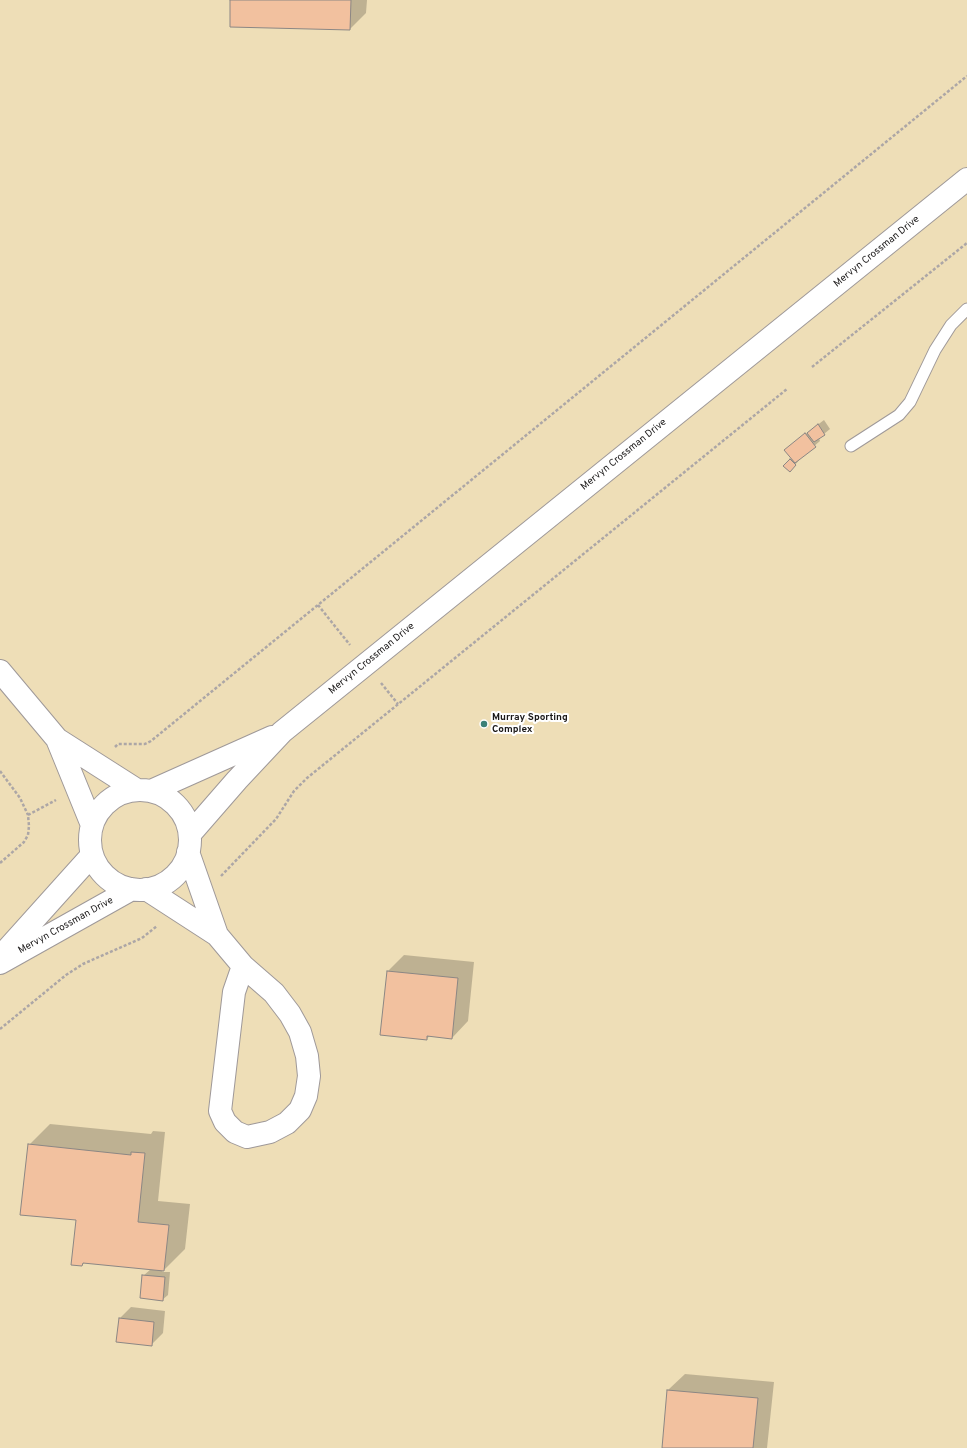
<!DOCTYPE html>
<html>
<head>
<meta charset="utf-8">
<style>
	body { margin:0 }
	canvas { display:block; background:#fef7f7 }
</style>
</head>
<body>
<canvas width="967" height="1448"></canvas>
<script>
const context = document.querySelector('canvas').getContext('2d');
context.lineJoin = 'round';
function fill(path, color) {
  context.fillStyle = color;
  context.fill(path, 'evenodd');
}
function shape(rows) {
  const path = new Path2D();
  for (const r of rows) {
    if (r.length === 3) {
      path.moveTo(r[0] + r[2], r[1]);
      path.arc(r[0], r[1], r[2], 0, 2 * Math.PI);
      continue;
    }
    path.moveTo(r[0], r[1]);
    for (let i = 2; i < r.length; i += 2) path.lineTo(r[i], r[i + 1]);
  }
  return path;
}
function strokePath(path, color, width, dash) {
  context.strokeStyle = color;
  context.lineWidth = width;
  context.lineCap = dash ? 'butt' : 'round';
  context.setLineDash(dash || []);
  context.stroke(path);
}
function label(font, color, halo, rows, align = 'center') {
  context.font = font + ' Overpass,sans-serif';
  context.lineWidth = 4;
  context.setLineDash([]);
  context.textBaseline = 'middle';
  context.strokeStyle = halo;
  context.fillStyle = color;
  for (const [text, x, y, turn = 0] of rows) {
    context.save();
    context.translate(x, y);
    context.rotate((+turn || 0) * Math.PI / 180);
    context.textAlign = isNaN(turn) ? turn : align;
    if (halo) context.strokeText(text, 0, 0);
    context.fillText(text, 0, 0);
    context.restore();
  }
}
fill(shape([
	[0,0,967,0,967,1448,0,1448]
]), '#eedeb7');
fill(shape([
	[231,0,367,0,366,13,350,29],
	[824,420,830,429,819,438,820,441,800,458,800,459,795,465,785,466,792,458,791,445],
	[404,955,474,962,468,1021,452,1038,430,1035,427,1039,388,971],
	[50,1124,151,1134,153,1131,165,1132,158,1201,190,1204,185,1249,162,1272,170,1272,168,1295,162,1300,143,1276,151,1269,85,1262,82,1265,77,1220,29,1145],
	[131,1307,165,1311,163,1333,151,1345,120,1318],
	[685,1374,774,1382,767,1448,663,1448,668,1390]
]), '#0003');
const building = shape([
	[230,0,351,0,350,30,230,27,230,0],
	[818,424,825,435,814,442,807,433,818,424],
	[805,433,816,447,795,463,784,450,805,433],
	[790,459,796,465,790,472,783,466,790,459],
	[387,971,458,978,452,1039,427,1036,427,1040,380,1035,387,971],
	[28,1144,131,1155,131,1152,145,1153,138,1222,169,1225,164,1271,83,1263,82,1266,71,1265,76,1220,20,1215,28,1144],
	[142,1275,165,1277,163,1301,140,1298,142,1275],
	[119,1318,154,1322,152,1346,116,1342,119,1318],
	[667,1390,758,1398,753,1448,662,1448,667,1390]
]);
fill(building, '#f2c19f');
strokePath(building, '#8c8784', 1);
const service = shape([
	[851,446,899,415,910,402,935,350,951,325,967,309]
]);
const minor = shape([
	[0,671,57,739,92,825],
	[57,739,137,790],
	[140,840,50],
	[151,791,272,737],
	[190,834,237,780,282,732,967,179],
	[188,852,217,935],
	[146,889,217,935,243,966,274,993,290,1014,300,1032,307,1056,309,1076,306,1096,300,1110,287,1123,270,1132,247,1137,235,1132,225,1122,220,1111,234,992,243,966],
	[3,954,92,855],
	[0,963,132,889]
]);
strokePath(service, '#9f9999', 13);
strokePath(minor, '#9f9999', 24);
strokePath(shape([
	[812,367,967,243],
	[318,605,350,645],
	[381,683,398,704],
	[115,747,118,744,145,744,151,741,967,76],
	[0,771,20,798,28,815],
	[0,863,24,842,28,835,29,826,28,815,56,800],
	[221,876,276,819,294,791,307,778,787,389],
	[0,1029,66,975,83,964,142,938,157,926]
]), '#aca6a6', 2.5, [3, 2]);
strokePath(service, '#fff', 11);
strokePath(minor, '#fff', 22);
for (const [x, y, r, color] of [
	[484,724,4,"#3b8177"]
]) {
  const dot = new Path2D();
  dot.arc(x, y, r, 0, 2 * Math.PI);
  context.fillStyle = color;
  context.fill(dot);
  strokePath(dot, '#fff', 1.5);
}
label('10px', '#1a1818', '#fff', [
	["Mervyn Crossman Drive",877,252,-39],
	["Mervyn Crossman Drive",624,455,-39],
	["Mervyn Crossman Drive",372,659,-39],
	["Mervyn Crossman Drive",66,926,-29]
]);
label('bold 10px', '#1a1818', '#fff', [
	["Murray Sporting",492,718],
	["Complex",492,730]
], 'left');
</script>
</body>
</html>
